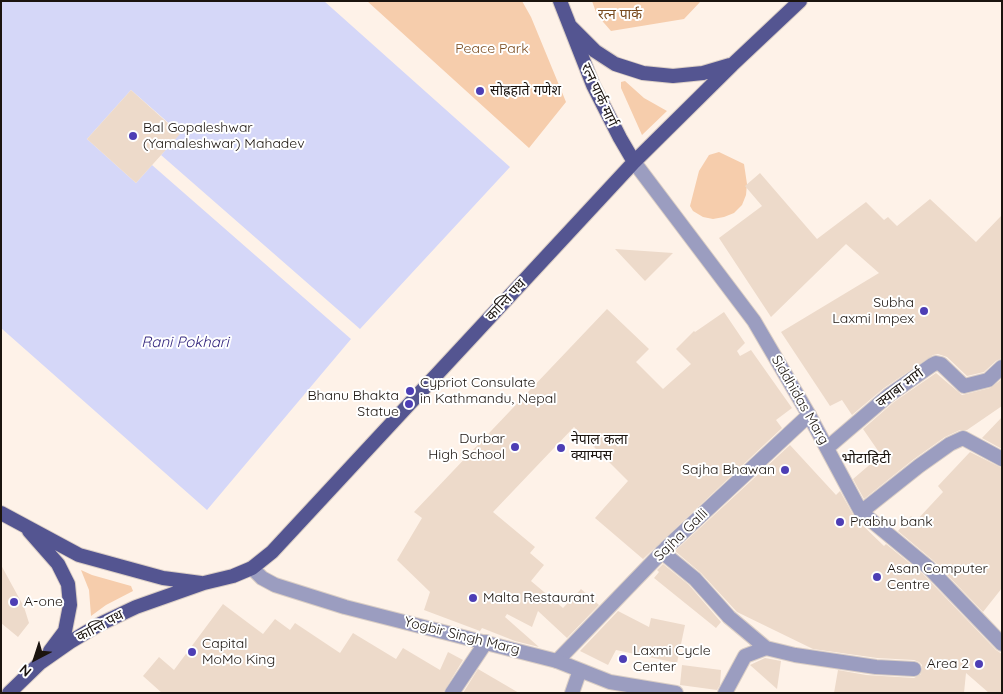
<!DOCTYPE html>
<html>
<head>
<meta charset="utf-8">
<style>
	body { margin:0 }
	#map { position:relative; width:1003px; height:694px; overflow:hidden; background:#fef2e8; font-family:Quicksand,sans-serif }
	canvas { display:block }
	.frame { position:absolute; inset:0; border:2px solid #1b140f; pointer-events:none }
	.north { position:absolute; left:10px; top:634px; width:50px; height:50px; -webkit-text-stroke:4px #fff; paint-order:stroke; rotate:220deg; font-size:14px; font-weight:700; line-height:20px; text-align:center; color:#1b140f }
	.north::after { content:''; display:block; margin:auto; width:18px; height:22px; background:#1b140f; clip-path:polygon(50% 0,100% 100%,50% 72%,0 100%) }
</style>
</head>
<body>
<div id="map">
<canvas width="1003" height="694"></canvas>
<div class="frame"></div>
<div class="north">N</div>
</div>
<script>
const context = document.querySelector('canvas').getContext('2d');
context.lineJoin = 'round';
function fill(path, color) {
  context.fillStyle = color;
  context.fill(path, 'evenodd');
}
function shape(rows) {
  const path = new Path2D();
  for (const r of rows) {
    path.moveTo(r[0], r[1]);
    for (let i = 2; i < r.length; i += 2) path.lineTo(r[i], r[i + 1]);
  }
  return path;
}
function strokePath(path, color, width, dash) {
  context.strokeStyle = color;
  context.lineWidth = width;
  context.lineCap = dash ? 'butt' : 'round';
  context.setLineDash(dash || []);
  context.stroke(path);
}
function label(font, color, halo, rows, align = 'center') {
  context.font = font + ' Quicksand,"Noto Sans Devanagari",sans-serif';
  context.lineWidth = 4;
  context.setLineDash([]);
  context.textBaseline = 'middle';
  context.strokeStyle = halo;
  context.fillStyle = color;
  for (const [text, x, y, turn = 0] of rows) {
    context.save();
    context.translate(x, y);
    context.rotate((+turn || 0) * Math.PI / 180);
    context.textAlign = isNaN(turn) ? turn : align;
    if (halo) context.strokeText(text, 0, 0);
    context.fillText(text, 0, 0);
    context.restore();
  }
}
fill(shape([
	[367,1,522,1,531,17,566,102,529,148],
	[592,1,701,1,684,19,611,31,597,15],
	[625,81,644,98,667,111,642,135,621,88,621,82],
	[719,152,744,164,747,184,746,195,742,205,734,213,724,217,713,219,703,217,693,211,690,206,699,171,709,155],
	[81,570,92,575,131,586,133,591,106,605,91,616,89,590]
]), '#f6cdac');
fill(shape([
	[1,1,324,1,510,167,360,329,161,155,180,133,131,90,87,139,136,183,152,165,351,339,207,510,1,328]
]), '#d5d7f8');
fill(shape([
	[131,90,180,134,136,183,87,139],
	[760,173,817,239,866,202,884,220,888,217,897,226,930,199,976,242,1002,215,1002,358,996,361,984,372,967,376,947,357,938,354,933,355,884,388,852,415,842,400,830,406,781,332,879,273,846,244,771,317,719,238,762,206,745,186],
	[615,249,673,253,645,281],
	[607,309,649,349,636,362,663,389,691,364,676,349,694,331,695,332,724,312,745,343,737,351,740,356,751,350,792,408,776,420,782,428,643,559,595,518,628,481,574,427,493,512,535,547,530,553,544,565,531,581,563,608,581,589,599,605,567,638,538,611,532,627,507,614,505,617,539,647,515,641,482,628,480,631,424,610,430,592,397,560,422,518,414,512],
	[936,373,962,395,990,388,1002,379,1002,406,967,430,960,430,945,437,914,459,864,499,853,479,881,455,863,429,894,402],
	[1002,417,1002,449,982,438],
	[790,445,836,495,840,491,855,518,884,546,886,544,923,574,996,650,1002,654,1002,693,989,693,966,673,964,693,834,693,838,670,866,675,914,678,921,674,922,665,919,662,914,660,877,658,813,649,737,612,701,573,675,551],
	[970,452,1002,468,1002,588,983,612,935,562,898,531,911,516,916,521,943,492,938,486],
	[663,564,689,585,721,622,716,628,654,578,659,572,657,570],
	[1,565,24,607,29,623,18,637,1,623],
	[223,604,263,634,275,619,290,630,295,623,340,653,353,633,396,659,403,648,440,670,448,652,463,660,443,693,162,693,143,676,159,657,174,670],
	[618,611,649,627,651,618,685,625,677,663,616,650,608,665,580,651],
	[765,658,781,661,777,689,750,665],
	[682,665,721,670,720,685,717,690,680,685],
	[478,669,519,693,463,693]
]), '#eddaca');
const pedestrian = shape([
	[557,661,666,548,809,415]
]);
const minor = shape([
	[634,162,754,321,809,415,861,512,929,568,1002,644],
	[827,448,889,395,932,365,936,363,941,364,964,386,988,380,1002,367],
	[861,512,919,466,950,444,963,438,1002,459],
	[662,552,695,579,729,617,766,648],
	[252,568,262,578,275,585,345,607,557,661,610,682,676,693],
	[452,693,486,642],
	[572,693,580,670],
	[725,693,745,656,766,648,795,655,876,667,914,669]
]);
const primary = shape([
	[560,1,593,85,620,138,634,162],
	[570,26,595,51,615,64,643,73,673,76,703,73,730,65],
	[1,513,79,555,163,578,201,583],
	[29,531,58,564,68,584,70,605,65,631,50,651],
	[9,693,40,663,70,642,100,624,136,607,204,583,233,576,252,568,272,552,634,162,732,65,800,1]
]);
strokePath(pedestrian, '#dacec5', 16);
strokePath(minor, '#dacec5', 16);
strokePath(primary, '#dacec5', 16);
strokePath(pedestrian, '#9b9dc0', 14);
strokePath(minor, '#9b9dc0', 14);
strokePath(primary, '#545591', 14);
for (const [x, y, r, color] of [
	[480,91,5,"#4d3eb5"],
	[133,136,5,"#4d3eb5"],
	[924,311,5,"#4d3eb5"],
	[410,391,5,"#4d3eb5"],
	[409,404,5,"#4d3eb5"],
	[515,447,5,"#4d3eb5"],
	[561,448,5,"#4d3eb5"],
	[785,470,5,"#4d3eb5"],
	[840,522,5,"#4d3eb5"],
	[877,577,5,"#4d3eb5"],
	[473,598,5,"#4d3eb5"],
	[14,602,5,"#4d3eb5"],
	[192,652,5,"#4d3eb5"],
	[623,659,5,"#4d3eb5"],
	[979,664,5,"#4d3eb5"]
]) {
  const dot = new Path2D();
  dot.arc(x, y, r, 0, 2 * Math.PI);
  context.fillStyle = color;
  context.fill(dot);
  strokePath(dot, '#fff', 2);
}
label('14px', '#794b1f', '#fff', [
	["रत्न पार्क",620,15],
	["Peace Park",492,49]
]);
label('14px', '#1b140f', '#fff', [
	["सोह्रहाते गणेश",490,91],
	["Bal Gopaleshwar",143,128],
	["(Yamaleshwar) Mahadev",143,144],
	["Subha",914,303,"right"],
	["Laxmi Impex",914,319,"right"],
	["Cypriot Consulate",420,383],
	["in Kathmandu, Nepal",420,399],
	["Bhanu Bhakta",399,396,"right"],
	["Statue",399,412,"right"],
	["Durbar",505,439,"right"],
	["High School",505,455,"right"],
	["नेपाल कला",571,440],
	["क्याम्पस",571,456],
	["Sajha Bhawan",775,470,"right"],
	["Prabhu bank",850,522],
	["Asan Computer",887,569],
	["Centre",887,585],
	["Malta Restaurant",483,598],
	["A-one",24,602],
	["Capital",202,644],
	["MoMo King",202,660],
	["Laxmi Cycle",633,651],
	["Center",633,667],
	["Area 2",969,664,"right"]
], 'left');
label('14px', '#1b140f', '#fff', [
	["रत्न पार्क मार्ग",599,95,65],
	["कान्ति पथ",506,300,-47],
	["क्याबा मार्ग",900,388,-37],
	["Siddhidas Marg",800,400,60],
	["Sajha Galli",681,535,-44],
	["कान्ति पथ",100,626,-28],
	["Yogbir Singh Marg",462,636,14]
]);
label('italic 15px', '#32257e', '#fff', [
	["Rani Pokhari",185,342]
]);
label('15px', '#1b140f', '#fff', [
	["भोटाहिटी",866,458]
]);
</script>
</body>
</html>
